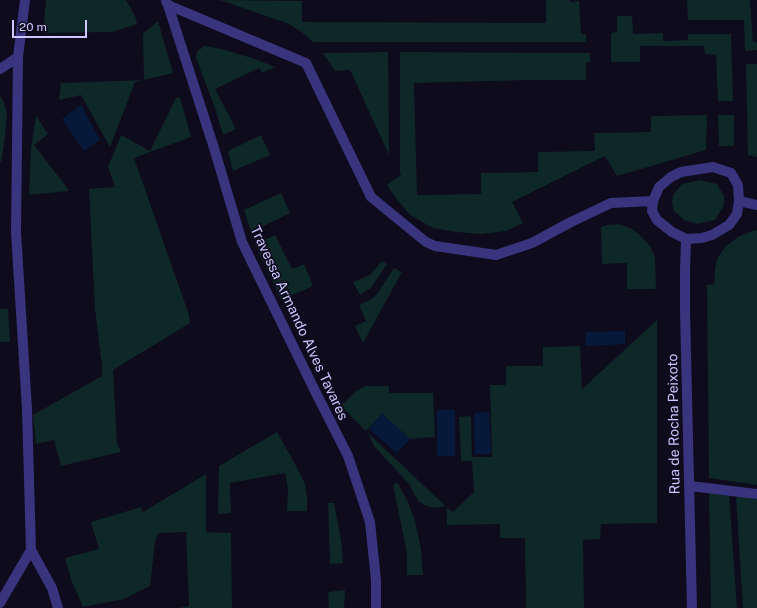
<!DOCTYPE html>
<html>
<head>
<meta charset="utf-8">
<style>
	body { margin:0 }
	#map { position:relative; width:757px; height:608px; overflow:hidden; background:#0e0b1d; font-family:"Public Sans",sans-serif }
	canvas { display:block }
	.scale { position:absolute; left:12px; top:20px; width:75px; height:18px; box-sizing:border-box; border:2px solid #cec7ff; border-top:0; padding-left:5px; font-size:12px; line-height:14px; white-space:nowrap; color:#cec7ff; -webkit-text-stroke:3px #0e0b1d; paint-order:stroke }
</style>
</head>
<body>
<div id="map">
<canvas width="757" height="608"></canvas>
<div class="scale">20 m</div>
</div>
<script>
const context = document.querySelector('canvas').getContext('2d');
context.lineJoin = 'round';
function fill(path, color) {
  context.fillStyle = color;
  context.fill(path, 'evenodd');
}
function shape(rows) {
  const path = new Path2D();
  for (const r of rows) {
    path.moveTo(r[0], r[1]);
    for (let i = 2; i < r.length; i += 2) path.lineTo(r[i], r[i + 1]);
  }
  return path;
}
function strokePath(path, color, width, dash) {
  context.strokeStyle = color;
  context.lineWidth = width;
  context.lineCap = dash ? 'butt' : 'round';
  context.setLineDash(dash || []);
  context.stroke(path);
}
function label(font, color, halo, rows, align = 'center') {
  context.font = font + ' "Public Sans",sans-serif';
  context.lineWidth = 3.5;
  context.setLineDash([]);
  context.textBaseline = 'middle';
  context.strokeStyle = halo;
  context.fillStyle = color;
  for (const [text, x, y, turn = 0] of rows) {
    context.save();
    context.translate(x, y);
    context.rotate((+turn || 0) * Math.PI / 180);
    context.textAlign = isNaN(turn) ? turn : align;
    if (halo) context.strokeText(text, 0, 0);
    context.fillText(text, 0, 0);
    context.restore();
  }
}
fill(shape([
	[46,0,126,0,135,16,137,24,113,32,43,33],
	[220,0,302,1,302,22,546,23,546,0,569,0,570,2,579,1,581,34,586,34,586,42,313,42,303,33,289,24],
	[687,0,750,0,753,42,757,42,757,50,745,51,744,20,688,20],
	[617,16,632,16,633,34,663,33,663,41,688,40,688,34,731,34,733,101,718,101,716,55,705,54,704,46,640,46,640,62,611,62,611,33,617,32],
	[158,21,173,73,135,82,110,147,81,95,59,100,61,83,144,80,143,34],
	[204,46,211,47,221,49,252,58,275,67,262,73,259,68,215,89,236,129,223,135,215,108,196,58,197,52],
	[388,52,389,155,350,70,335,71,323,53],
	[400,52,590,53,590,62,586,62,586,80,529,80,414,83,417,195,481,194,481,173,538,172,538,152,595,151,594,133,651,132,651,116,659,116,707,115,706,150,617,176,605,156,512,202,523,223,506,231,481,234,457,232,433,228,410,215,395,197,387,185,401,175,400,173],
	[746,64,757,64,757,157,748,155],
	[0,96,2,98,5,106,7,114,5,136,1,163,0,161],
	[180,97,191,137,134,158,189,315,190,323,113,370,117,444,121,451,120,452,61,466,54,440,36,444,33,415,102,376,102,366,95,309,89,189,115,187,108,167,121,135,150,151,176,98],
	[718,115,734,115,734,146,719,146],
	[36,116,48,134,34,145,68,189,68,191,29,195,31,148],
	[261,135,270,155,233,171,228,151],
	[699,180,717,184,724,196,724,205,715,220,697,224,684,220,674,211,672,203,673,195,682,184],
	[281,193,290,213,251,232,244,210],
	[619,224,630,228,640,235,650,246,655,257,656,289,627,289,627,263,602,264,601,227,607,225],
	[757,230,757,485,709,478,707,285,714,284,715,268,718,257,726,246,738,237,752,231],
	[275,235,292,269,304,264,313,286,281,300,255,244],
	[382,261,387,264,371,288,360,295,353,282,370,275],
	[394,268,402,272,363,343,355,326,366,321,359,305,370,300,377,294],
	[0,309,8,309,10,342,0,342],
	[657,320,657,523,601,524,600,539,583,540,584,608,526,608,525,538,500,538,500,524,447,525,447,508,453,512,474,492,472,461,461,461,459,417,471,416,472,457,492,457,490,385,506,385,506,366,543,366,543,347,580,346,582,389],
	[366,386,389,386,389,393,433,393,435,437,410,439,382,414,366,431,341,406,356,391],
	[277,432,296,466,305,484,307,498,307,511,287,511,288,488,285,473,230,483,231,513,218,514,219,466],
	[368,433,437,498,445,506,435,508,426,506,418,501,409,484,374,446],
	[206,474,206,532,231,533,232,608,179,608,189,606,186,532,158,533,155,542,150,586,124,599,83,607,72,582,65,558,99,549,91,522,141,507,143,512],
	[397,482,408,502,415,521,421,549,423,575,407,575,407,553,393,485],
	[709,493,729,495,737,608,711,608],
	[736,496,757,499,757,608,743,608],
	[328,503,334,503,341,540,343,563,330,564],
	[345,590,344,608,329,608,328,592]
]), '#0e2727');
fill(shape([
	[81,105,100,140,84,151,62,119],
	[625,331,625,344,586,346,585,332],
	[437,410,455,410,455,456,437,456],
	[489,412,491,454,475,454,474,413],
	[382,414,410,439,397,453,369,429]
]), '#07193a');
strokePath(shape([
	[25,0,18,57,16,232,27,409,31,550,52,588,58,608],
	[166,1,168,5,306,63,371,197,426,242,435,246,496,255,532,243,571,222,611,203,653,201],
	[168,5,214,148,242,242,315,391,348,456,370,522,376,580,376,608],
	[0,69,18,57],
	[713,167,731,173,738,185,739,201,737,214,729,225,712,235,702,238,686,239,672,232,657,220,652,211,653,201,659,187,671,177,681,172,713,167],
	[739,201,757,205],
	[686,239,685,271,685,310,692,608],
	[690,486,757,494],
	[0,603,31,550]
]), '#38347e', 10);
label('14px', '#cec7ff', '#0e0b1d', [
	["Travessa Armando Alves Tavares",299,323,65],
	["Rua de Rocha Peixoto",674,424,-91]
]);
</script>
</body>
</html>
